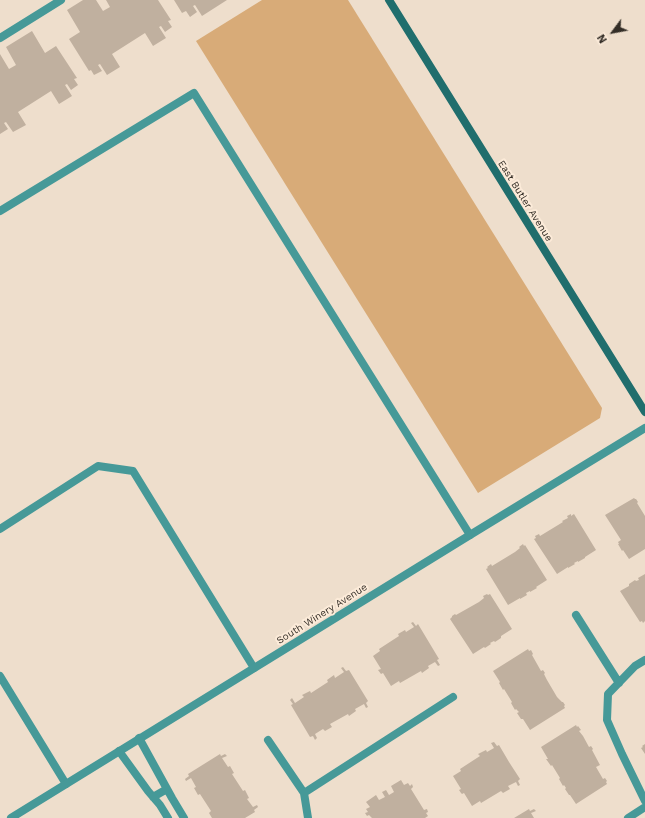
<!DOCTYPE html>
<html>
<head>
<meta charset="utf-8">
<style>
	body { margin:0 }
	#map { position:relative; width:645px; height:818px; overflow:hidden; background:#eedecc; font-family:"Work Sans",sans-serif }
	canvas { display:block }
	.north { position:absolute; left:593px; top:12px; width:40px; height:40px; -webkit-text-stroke:3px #fcebd9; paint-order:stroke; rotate:238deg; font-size:11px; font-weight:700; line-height:16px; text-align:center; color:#342e27 }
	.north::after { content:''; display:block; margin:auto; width:14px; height:18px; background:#342e27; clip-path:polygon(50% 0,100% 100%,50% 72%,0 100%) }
</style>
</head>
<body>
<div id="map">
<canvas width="645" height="818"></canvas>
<div class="north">N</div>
</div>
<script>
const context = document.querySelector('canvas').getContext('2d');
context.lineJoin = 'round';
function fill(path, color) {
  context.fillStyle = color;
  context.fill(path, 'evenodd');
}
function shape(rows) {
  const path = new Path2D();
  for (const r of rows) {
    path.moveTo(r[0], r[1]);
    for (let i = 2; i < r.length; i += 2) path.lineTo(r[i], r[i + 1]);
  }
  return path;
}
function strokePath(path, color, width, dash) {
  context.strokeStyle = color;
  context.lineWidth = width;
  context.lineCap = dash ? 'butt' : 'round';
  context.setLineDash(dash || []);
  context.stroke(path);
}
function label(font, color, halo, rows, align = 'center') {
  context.font = font + ' "Work Sans",sans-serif';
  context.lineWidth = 4;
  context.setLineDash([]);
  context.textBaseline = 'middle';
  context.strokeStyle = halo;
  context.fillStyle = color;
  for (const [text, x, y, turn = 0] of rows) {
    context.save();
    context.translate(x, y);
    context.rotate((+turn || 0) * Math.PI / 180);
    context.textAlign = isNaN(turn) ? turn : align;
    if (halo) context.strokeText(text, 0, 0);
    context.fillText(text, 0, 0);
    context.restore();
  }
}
fill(shape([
	[262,0,348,0,602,408,600,418,478,493,196,41]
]), '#d8ab78');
fill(shape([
	[83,0,96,0,103,11,110,7,106,0,158,0,171,20,168,21,172,27,165,32,161,26,159,27,166,38,153,46,145,33,112,54,120,67,107,75,100,64,98,65,102,71,94,75,91,70,89,71,69,39,80,32,67,10],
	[174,0,227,0,202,16,195,5,193,6,197,12,190,17,186,11,182,13],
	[32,31,45,53,56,46,77,78,74,79,78,85,71,90,67,84,65,85,72,96,59,104,51,91,18,112,26,125,13,132,6,122,4,123,8,129,0,134,0,54,9,69,16,65,6,47],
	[634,498,635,499,636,499,638,502,637,503,645,516,645,549,629,559,623,550,622,551,618,544,619,544,618,542,621,540,605,515],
	[571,514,571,516,574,514,596,550,585,557,585,558,578,562,578,561,574,563,575,564,568,568,568,567,557,574,534,539,536,538,535,536,539,534,540,536,563,522,562,521,568,518,567,516],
	[523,544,524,546,525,545,547,580,536,587,537,588,530,592,530,591,526,593,527,595,520,599,520,598,508,605,486,569,488,568,487,567,491,564,492,566,515,552,520,548,519,547],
	[645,574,645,621,643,623,642,621,640,622,620,591,629,586,629,584,635,580,636,581,639,580,638,578],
	[487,594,488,595,490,594,512,629,501,636,501,638,495,642,494,641,490,643,491,644,485,648,484,647,473,654,450,619,452,617,452,616,455,614,456,615,479,602,484,598,483,596],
	[413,622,416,626,418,624,439,659,437,660,440,665,438,666,435,662,428,666,429,668,422,673,421,671,400,683,399,681,391,686,383,673,381,674,378,670,381,669,373,656,380,651,379,649,399,636,398,634,405,630,406,632,414,627,411,623],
	[528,649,529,651,531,650,533,654,532,655,541,671,543,670,545,673,544,674,547,680,557,697,562,702,563,702,565,705,564,706,565,708,530,730,523,719,521,719,517,713,519,712,516,709,515,710,511,703,512,702,504,689,503,690,499,683,500,682,493,671],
	[343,667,346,671,349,670,368,701,366,703,368,707,366,708,364,704,355,709,356,711,349,716,348,714,330,724,332,727,325,731,323,729,315,734,317,738,315,740,313,736,310,737,291,705,293,704,290,700,292,698,295,703,304,697,302,695,310,691,311,693,328,682,327,680,334,675,335,678,344,672,341,668],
	[576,725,577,727,578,726,581,730,579,731,583,736,589,747,591,746,593,749,592,750,600,765,596,767,603,779,605,778,607,781,606,782,607,784,576,804,570,795,569,795,565,789,566,788,564,785,563,786,559,779,560,778,552,765,551,766,546,759,548,759,541,747],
	[494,742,497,746,499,745,509,762,520,779,518,781,520,785,518,786,516,782,508,786,510,789,503,793,501,791,481,803,480,801,472,806,464,793,462,794,461,793,459,790,461,789,453,776,461,771,460,769,480,756,478,754,486,750,487,752,494,748,491,743],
	[645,744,645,754,641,748,643,747,642,746],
	[220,754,221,756,225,754,227,756,222,758,228,767,230,766,234,773,232,774,243,791,245,790,249,798,247,799,253,807,257,805,258,807,254,810,255,812,245,818,212,818,209,813,211,811,200,794,198,795,194,788,196,787,191,778,186,781,185,779,189,776,188,774],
	[401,780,404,785,408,783,410,786,412,784,413,787,411,789,424,810,427,809,428,812,426,813,428,816,425,818,372,818,369,815,367,816,365,813,368,812,366,809,370,807,366,802,376,795,379,800,385,797,382,792,386,790,389,795,394,792,391,786],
	[529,809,530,811,534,809,536,811,531,813,534,818,514,818]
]), '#c0b09f');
strokePath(shape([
	[0,38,61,0],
	[0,211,194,93,470,535],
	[0,529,98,466,133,471,254,668],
	[576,615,619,683],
	[645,660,635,666,608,694,607,720,622,754,645,801],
	[0,676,66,784],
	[139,738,172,798,184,818],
	[268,740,304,793,308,818],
	[119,751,148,791,160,805,168,818],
	[304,793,453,697],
	[153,797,167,789],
	[628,818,645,807]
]), '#469998', 8);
strokePath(shape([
	[11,818,470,535,645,428]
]), '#469998', 8);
strokePath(shape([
	[389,0,645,412]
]), '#206e6d', 8);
label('10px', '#342e27', '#fcebd9', [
	["East Butler Avenue",525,201,58],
	["South Winery Avenue",322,614,-32]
]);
</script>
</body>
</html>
